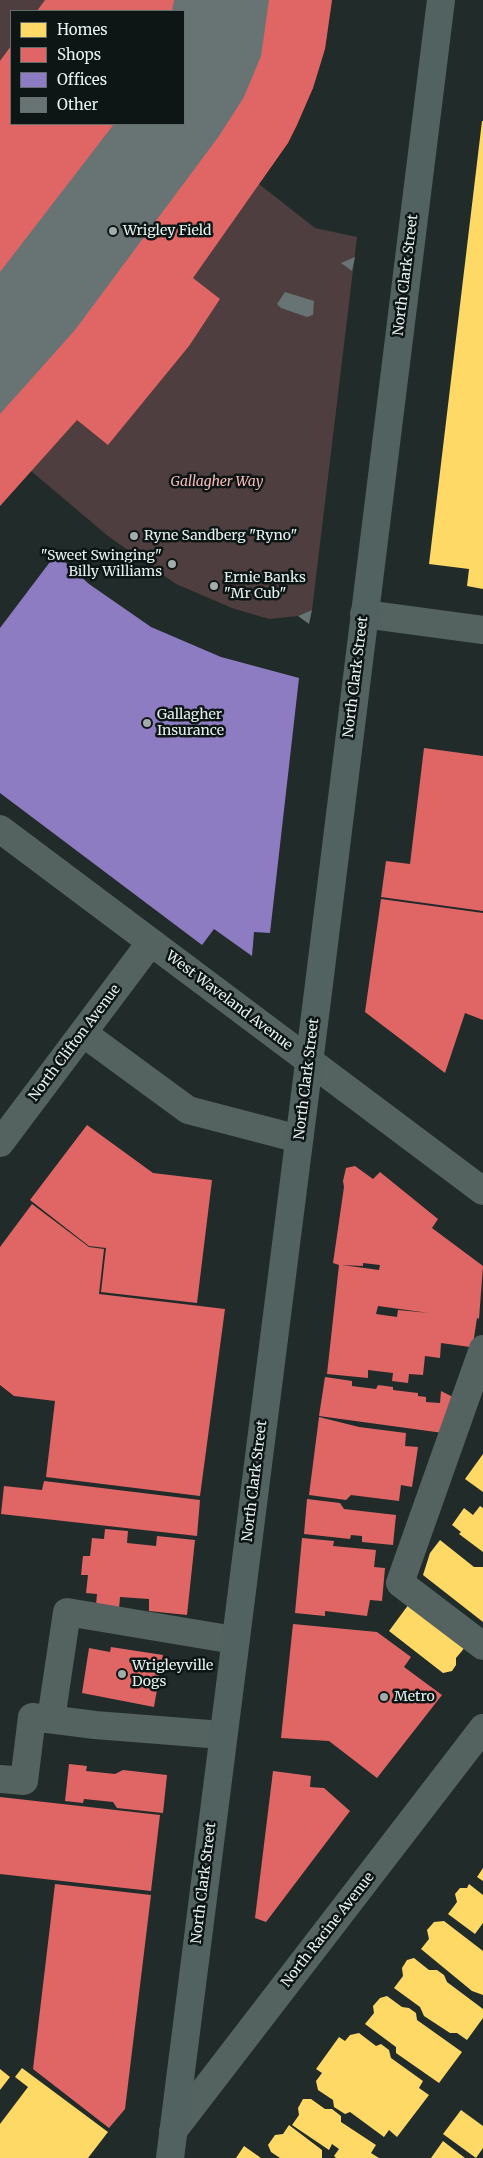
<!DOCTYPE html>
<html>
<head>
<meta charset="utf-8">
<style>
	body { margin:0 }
	#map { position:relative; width:483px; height:2158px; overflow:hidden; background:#212b2a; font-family:Merriweather,serif }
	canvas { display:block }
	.legend { position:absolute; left:10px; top:10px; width:175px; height:115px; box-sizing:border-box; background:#0d1615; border:1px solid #646e6d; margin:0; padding:6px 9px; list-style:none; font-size:15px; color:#e6f2f0 }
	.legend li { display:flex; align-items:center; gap:10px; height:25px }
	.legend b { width:25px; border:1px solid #646e6d }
</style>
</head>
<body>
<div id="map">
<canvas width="483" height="2158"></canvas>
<ul class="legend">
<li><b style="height:14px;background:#ffd966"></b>Homes</li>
<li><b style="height:14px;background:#e06666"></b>Shops</li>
<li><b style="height:14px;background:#8e7cc3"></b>Offices</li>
<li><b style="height:14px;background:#687473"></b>Other</li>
</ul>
</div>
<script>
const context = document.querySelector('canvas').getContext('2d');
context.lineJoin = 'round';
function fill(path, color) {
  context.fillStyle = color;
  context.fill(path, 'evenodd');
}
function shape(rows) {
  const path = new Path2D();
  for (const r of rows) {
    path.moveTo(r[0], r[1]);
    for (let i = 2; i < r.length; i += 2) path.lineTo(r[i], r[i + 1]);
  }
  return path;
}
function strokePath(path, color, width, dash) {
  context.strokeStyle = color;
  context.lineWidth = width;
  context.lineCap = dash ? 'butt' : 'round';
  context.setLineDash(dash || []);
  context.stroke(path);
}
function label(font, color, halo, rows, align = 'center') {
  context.font = font + ' Merriweather,serif';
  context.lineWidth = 5;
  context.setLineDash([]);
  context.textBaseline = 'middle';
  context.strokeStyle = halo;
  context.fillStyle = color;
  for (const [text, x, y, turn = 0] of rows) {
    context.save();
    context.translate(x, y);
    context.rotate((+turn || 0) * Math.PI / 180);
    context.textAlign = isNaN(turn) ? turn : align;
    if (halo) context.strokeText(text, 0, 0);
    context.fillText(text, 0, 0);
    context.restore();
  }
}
fill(shape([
	[0,0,332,0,325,49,313,88,288,143,259,184,315,228,357,237,312,610,298,616,269,619,232,608,176,584,108,536,31,471,0,506],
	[11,11,184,11,184,124,11,124]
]), '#4f3e3f');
fill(shape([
	[482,121,483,121,483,589,467,586,469,569,429,564],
	[483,1454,483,1492,465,1479],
	[480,1506,483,1508,483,1552,459,1534,461,1532,452,1525,464,1508,473,1515],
	[440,1540,474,1567,483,1567,483,1622,423,1575,430,1553],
	[409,1604,466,1646,456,1658,456,1665,452,1671,443,1673,389,1631],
	[483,1868,483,1881,477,1877],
	[469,1884,483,1895,483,1923,475,1934,448,1914,457,1902,455,1894,460,1888,467,1888],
	[444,1921,483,1951,483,1995,472,1991,421,1949,429,1939,427,1930,434,1922],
	[414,1958,429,1970,437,1970,444,1975,447,1982,483,2009,483,2018,467,2040,457,2033,450,2033,424,2016,420,2007,394,1988,403,1976,402,1968,407,1960],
	[387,1996,402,2007,409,2008,416,2013,417,2020,462,2052,439,2083,396,2053,396,2047,365,2024,374,2013,373,2006,380,1998],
	[359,2033,376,2046,381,2044,389,2050,391,2058,423,2081,419,2088,429,2095,397,2137,389,2130,384,2137,350,2112,345,2114,334,2107,333,2100,318,2090,316,2081,322,2073,316,2069,339,2037,345,2041,350,2035],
	[22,2068,108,2132,88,2158,0,2158,0,2124,28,2087,15,2077],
	[0,2069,10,2077,0,2090],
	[303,2099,311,2099,325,2109,332,2109,341,2116,341,2122,376,2145,371,2153,379,2158,336,2158,334,2156,339,2149,332,2144,329,2150,292,2125,299,2115,298,2108],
	[461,2110,483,2126,483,2148,476,2158,443,2134],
	[289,2125,322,2150,322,2158,280,2158,271,2152,268,2145,275,2135,283,2134],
	[443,2141,465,2158,431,2158],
	[244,2146,261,2158,236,2158]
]), '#ffd966');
fill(shape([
	[45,0,332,0,325,49,313,88,297,125,288,143,193,278,220,299,189,346,108,445,77,420,0,506,0,61,11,46,11,124,184,124,184,11,37,11],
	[424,748,483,756,483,911,381,897,386,861,410,864],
	[381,899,483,913,483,1020,465,1013,445,1073,365,1012],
	[87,1125,153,1173,212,1180,197,1303,101,1292,106,1248,89,1246,30,1200],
	[355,1166,373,1179,380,1172,438,1219,432,1228,483,1266,479,1319,477,1318,473,1344,470,1347,441,1343,440,1358,425,1356,423,1375,409,1374,408,1383,392,1381,393,1373,368,1370,368,1378,327,1374,339,1265,333,1263,344,1187,343,1181,346,1168],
	[363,1263,380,1265,379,1270,342,1265,363,1266],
	[378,1306,429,1313,398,1310,397,1317,376,1314],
	[32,1204,89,1247,104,1249,99,1294,225,1309,200,1496,46,1477,55,1401,14,1396,0,1385,0,1247],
	[325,1377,352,1381,352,1386,376,1389,378,1385,393,1387,393,1390,418,1393,418,1396,426,1397,426,1402,440,1403,441,1391,457,1399,443,1433,319,1416],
	[319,1417,359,1427,406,1433,405,1446,418,1447,412,1487,401,1485,399,1501,351,1495,346,1500,309,1495],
	[44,1481,200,1500,197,1536,1,1514,4,1486,42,1490],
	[307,1499,340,1503,344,1509,396,1515,393,1545,362,1542,362,1536,351,1535,350,1539,304,1534],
	[105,1529,128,1531,127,1543,156,1546,157,1536,195,1540,187,1615,149,1611,149,1599,120,1597,119,1609,96,1605,97,1594,86,1593,88,1575,81,1575,83,1556,90,1556,92,1538,104,1539],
	[302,1538,334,1541,333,1546,376,1550,374,1567,385,1568,382,1601,370,1600,367,1616,325,1611,325,1616,295,1613],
	[293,1624,377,1632,411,1657,404,1667,442,1695,377,1778,329,1741,281,1738],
	[111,1647,163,1655,154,1707,82,1693,89,1648,110,1652],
	[69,1764,87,1766,86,1771,115,1774,123,1770,167,1775,163,1813,117,1808,113,1802,84,1799,83,1803,65,1801],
	[273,1771,311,1776,310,1787,324,1788,350,1811,266,1922,255,1918],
	[0,1797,160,1815,151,1891,0,1874],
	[55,1884,151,1895,125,2109,109,2128,33,2069]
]), '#e06666');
fill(shape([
	[56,554,89,584,151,627,221,657,299,678,270,933,254,932,252,956,214,929,202,945,0,793,0,628]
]), '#8e7cc3');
fill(shape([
	[174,0,269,0,261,56,244,97,219,136,75,330,0,414,0,272,114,124,184,124,184,11,172,11],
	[355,257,352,271,341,263],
	[285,292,314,301,313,315,307,317,281,308,277,304],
	[312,610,309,624,298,616]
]), '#687473');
strokePath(shape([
	[364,614,483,630],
	[0,829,483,1191],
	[83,1033,188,1110,299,1139],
	[0,1143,151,942],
	[483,1349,400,1583,483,1646],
	[51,1719,67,1612,234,1640],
	[0,1779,24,1781,32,1717,95,1725,222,1735],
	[173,2131,483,1728]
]), '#546260', 28);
strokePath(shape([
	[170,2158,318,992,441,0]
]), '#526260', 28);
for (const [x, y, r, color] of [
	[113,231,5,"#a1acab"],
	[134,536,5,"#a1acab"],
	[172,564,5,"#a1acab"],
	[214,586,5,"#a1acab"],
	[147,723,5,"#a1acab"],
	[122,1674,5,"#a1acab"],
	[384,1697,5,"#a1acab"]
]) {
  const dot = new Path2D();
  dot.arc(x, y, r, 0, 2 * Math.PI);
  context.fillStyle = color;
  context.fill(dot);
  strokePath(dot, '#0d1615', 2);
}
label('14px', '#e6f2f0', '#0d1615', [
	["Wrigley Field",123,231],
	["Ryne Sandberg \"Ryno\"",144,536],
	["\"Sweet Swinging\"",162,556,"right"],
	["Billy Williams",162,572,"right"],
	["Ernie Banks",224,578],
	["\"Mr Cub\"",224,594],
	["Gallagher",157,715],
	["Insurance",157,731],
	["Wrigleyville",132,1666],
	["Dogs",132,1682],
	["Metro",394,1697]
], 'left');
label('14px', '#e6f2f0', '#0d1615', [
	["North Clark Street",406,275,-83],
	["North Clark Street",356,677,-83],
	["West Waveland Avenue",229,1001,37],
	["North Clifton Avenue",75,1043,-53],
	["North Clark Street",307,1079,-83],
	["North Clark Street",255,1481,-83],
	["North Clark Street",204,1883,-83],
	["North Racine Avenue",328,1930,-52]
]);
label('italic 14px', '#f7b9ba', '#0d1615', [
	["Gallagher Way",217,482]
]);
</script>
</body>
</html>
